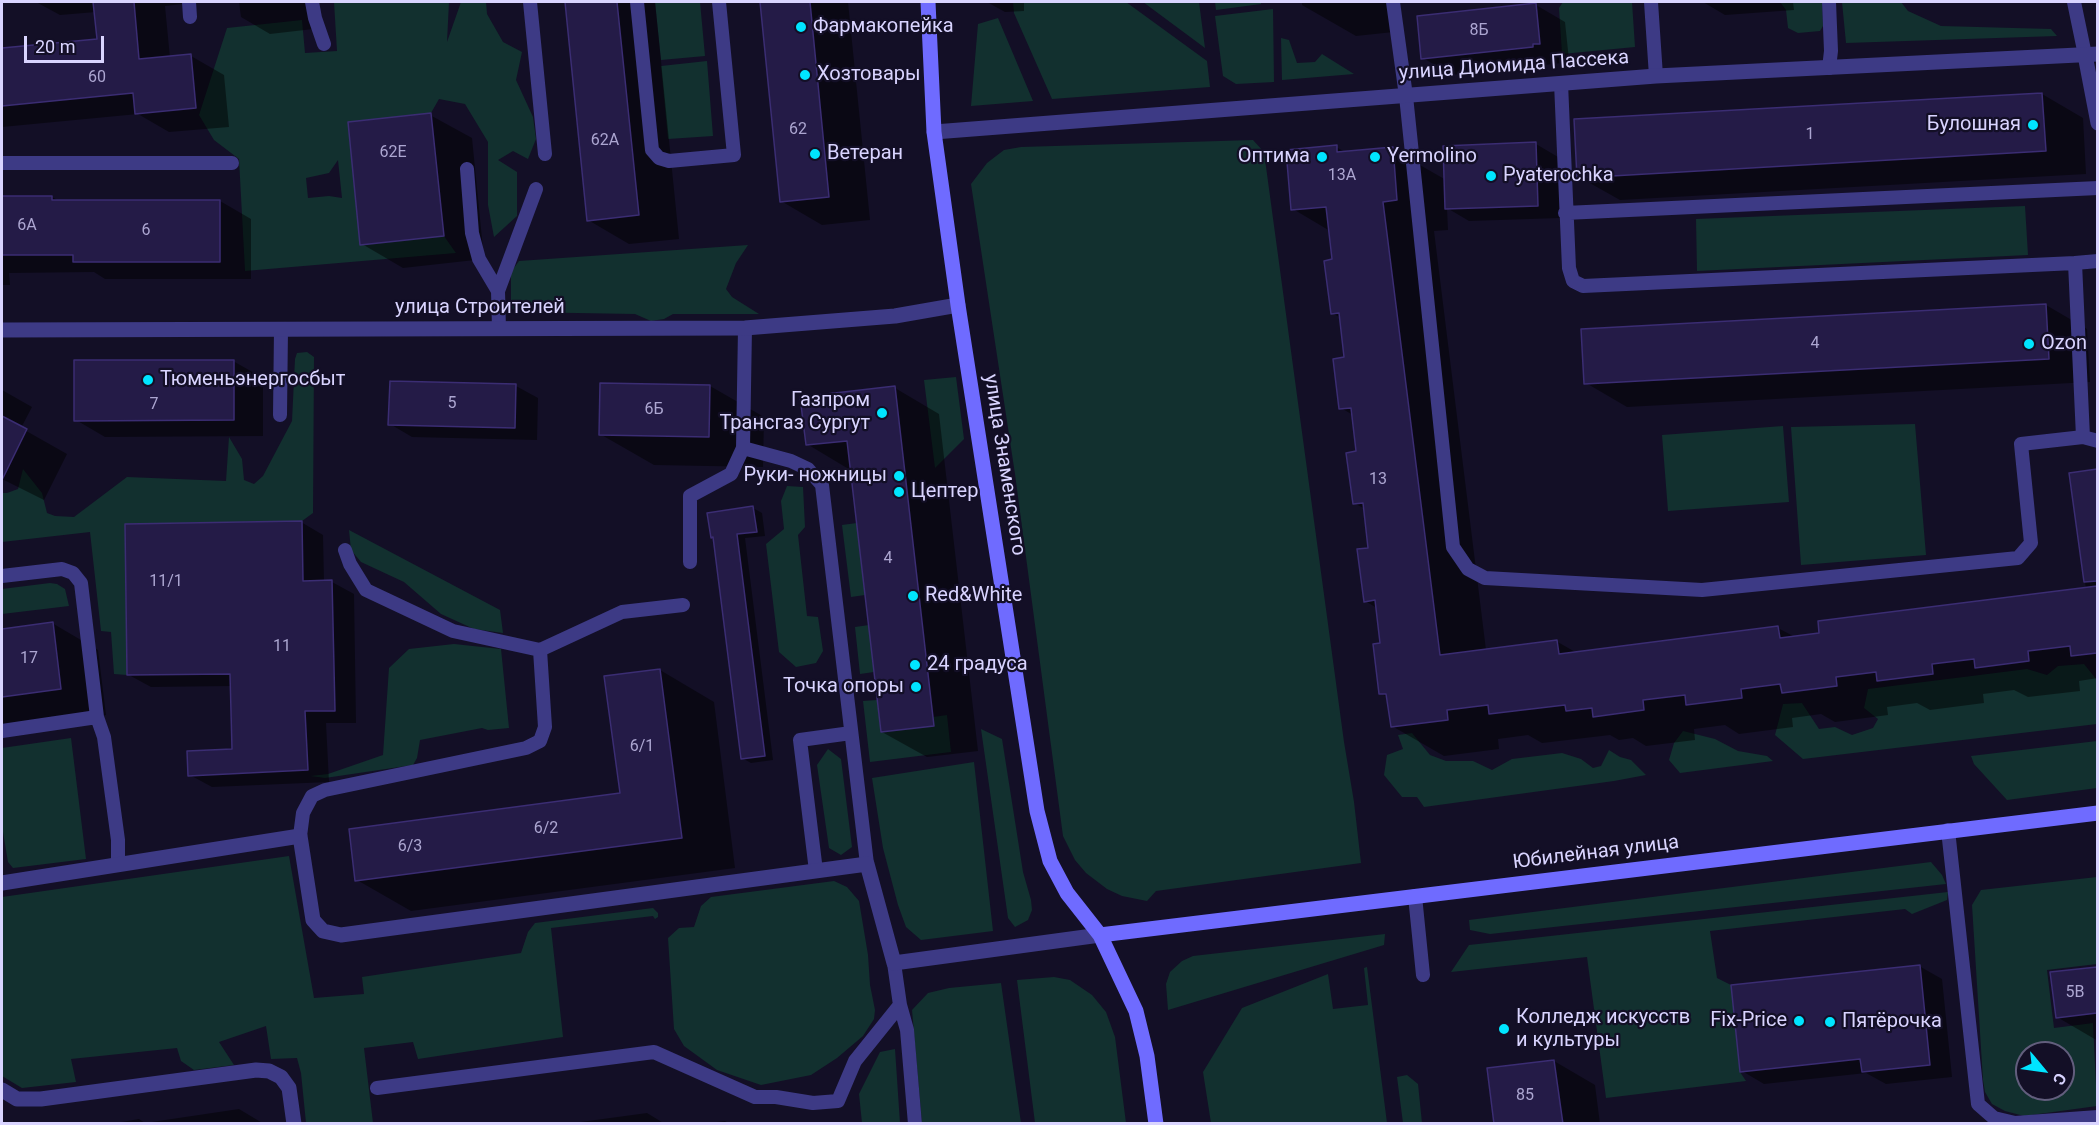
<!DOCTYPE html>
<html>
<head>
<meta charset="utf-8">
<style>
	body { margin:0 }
	#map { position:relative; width:2099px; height:1125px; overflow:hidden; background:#130f26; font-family:Roboto,sans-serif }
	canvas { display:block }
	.frame { position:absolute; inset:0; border:3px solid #d9d4ff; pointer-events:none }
	.north { position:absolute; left:2015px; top:1041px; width:60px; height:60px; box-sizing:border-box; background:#130f26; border:2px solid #625e7d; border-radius:50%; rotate:119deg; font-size:16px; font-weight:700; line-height:24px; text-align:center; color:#d9d4ff }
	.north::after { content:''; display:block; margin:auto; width:21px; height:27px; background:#00e5ff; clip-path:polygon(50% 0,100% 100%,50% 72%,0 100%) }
	.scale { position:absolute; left:24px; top:36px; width:80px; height:27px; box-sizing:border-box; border:3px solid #d9d4ff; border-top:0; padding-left:8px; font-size:18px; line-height:21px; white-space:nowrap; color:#d9d4ff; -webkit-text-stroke:4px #130f26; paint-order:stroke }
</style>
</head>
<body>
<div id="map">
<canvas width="2099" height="1125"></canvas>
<div class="frame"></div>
<div class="north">С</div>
<div class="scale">20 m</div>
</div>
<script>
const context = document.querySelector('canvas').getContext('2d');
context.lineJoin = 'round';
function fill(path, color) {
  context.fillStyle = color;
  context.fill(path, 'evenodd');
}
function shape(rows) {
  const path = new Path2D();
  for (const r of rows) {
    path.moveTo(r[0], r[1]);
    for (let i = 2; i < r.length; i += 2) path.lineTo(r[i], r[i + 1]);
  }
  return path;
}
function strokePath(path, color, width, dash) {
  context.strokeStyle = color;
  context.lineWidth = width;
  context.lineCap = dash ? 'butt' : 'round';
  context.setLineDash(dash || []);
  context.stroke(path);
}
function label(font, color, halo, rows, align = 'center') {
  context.font = font + ' Roboto,sans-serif';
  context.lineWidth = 4.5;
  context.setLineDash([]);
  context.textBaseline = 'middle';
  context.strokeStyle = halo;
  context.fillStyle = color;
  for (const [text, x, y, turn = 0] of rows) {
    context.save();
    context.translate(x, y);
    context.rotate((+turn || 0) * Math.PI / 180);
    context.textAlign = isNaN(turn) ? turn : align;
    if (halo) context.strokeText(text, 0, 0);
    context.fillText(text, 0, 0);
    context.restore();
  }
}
fill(shape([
	[334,2,449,2,447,42,461,2,486,2,487,14,503,42,522,52,516,80,533,117,536,139,528,159,513,151,498,160,517,172,517,216,494,237,488,205,488,142,465,104,439,99,431,113,444,236,456,253,245,271,239,159,214,140,199,115,227,28,302,20,305,53,337,51],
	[338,160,342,198,329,196,308,198,306,178,329,173],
	[655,2,700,2,705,56,661,60],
	[1013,2,1126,2,1207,61,1210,87,1052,99,1014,13],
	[1143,2,1199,2,1205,48],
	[1215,2,1261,2,1261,4,1216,10],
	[1563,2,1632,2,1635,47,1562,54,1559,8],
	[1780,2,1822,2,1823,26,1820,31,1798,33,1788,28,1786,10],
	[1842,2,1901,2,1908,11,1941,26,2051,29,2057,36,1846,43],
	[1273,9,1274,82,1236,84,1223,76,1215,16],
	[998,18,1033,101,971,106,978,24],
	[1281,38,1289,40,1297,63,1315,62,1322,54,1354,74,1282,80],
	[707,61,713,136,668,139,661,66],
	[1253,140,1264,152,1344,742,1354,802,1361,863,1156,891,1147,901,1122,896,1107,889,1086,873,1075,860,1063,836,1015,474,971,184,987,163,1004,150,1021,147],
	[2025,206,2028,255,1697,271,1696,219],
	[748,245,736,263,726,289,732,297,759,314,673,314,664,319,651,321,635,314,518,312,511,308,511,272,519,261],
	[307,352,314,357,313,513,302,521,126,524,127,675,114,674,111,632,101,631,90,532,2,542,2,493,7,493,18,489,23,469,42,493,47,513,55,516,74,517,127,477,226,481,229,437,242,459,244,480,254,484,263,476,292,421,295,359,297,353],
	[956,377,964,439,935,468,924,380],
	[1915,424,1926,555,1801,565,1791,427],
	[1783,426,1789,502,1668,511,1662,435],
	[787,486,803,487,805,527,798,535,807,616,818,617,823,651,816,663,796,667,779,652,766,544,784,529,781,501],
	[857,523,865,595,851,597,842,525],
	[349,530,500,610,503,633,474,629,441,614,404,582,361,562,351,550],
	[50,583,57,584,65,589,69,606,2,614,2,589],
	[869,625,874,672,860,674,855,627],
	[454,644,501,649,509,728,488,730,482,728,420,740,417,758,413,765,325,778,310,776,328,774,383,755,389,668,409,649],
	[2084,664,2097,680,2097,724,1803,759,1775,735,1783,704,1802,703,1819,729,1835,727,1852,735,1873,728,1878,719,1864,708,1868,689,2027,669,2047,675,2058,666],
	[877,700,881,732,933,726,933,717,947,715,951,752,870,762,863,701],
	[981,729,1002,739,1023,872,1031,900,1032,910,1028,920,1015,927,1008,918],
	[1683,731,1715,739,1738,751,1767,756,1773,761,1680,773,1669,760,1674,743],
	[1412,733,1430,755,1446,761,1473,761,1492,770,1512,759,1562,753,1581,759,1593,768,1601,766,1609,750,1620,757,1631,760,1646,775,1614,781,1424,807,1417,797,1402,797,1384,775,1387,755,1403,749,1398,735],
	[71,738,86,859,13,868,8,862,2,826,2,748],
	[2097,741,2097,788,2007,800,1974,764,1971,756],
	[828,749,841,759,852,847,841,855,829,848,817,765],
	[974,762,993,931,921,940,906,927,898,905,883,848,872,778],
	[289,856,314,998,364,994,362,977,521,953,528,932,535,923,653,908,658,913,658,917,655,919,653,916,551,928,563,1037,418,1059,413,1042,364,1048,373,1123,306,1123,301,1073,297,1058,271,1059,266,1026,219,1042,234,1065,194,1070,181,1061,177,1048,71,1059,76,1082,22,1088,2,1076,2,897],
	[1931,862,1942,875,1946,884,1490,934,1470,930,1469,920],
	[2097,877,2097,964,2047,970,2054,1028,2093,1023,2097,1106,2024,1116,2005,1111,1992,1104,1985,1092,1983,1080,1972,905,1981,890],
	[2027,1053,2063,1053,2063,1089,2027,1089],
	[834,881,847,887,859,901,868,955,870,985,875,1010,874,1019,863,1036,837,1058,811,1075,761,1085,717,1070,684,1046,674,1029,668,938,679,928,694,927,701,906,711,897],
	[1948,892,1947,900,1912,914,1905,909,1710,931,1717,978,1731,985,1740,1072,1746,1081,1606,1098,1587,957,1451,972,1469,945],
	[1385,934,1384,945,1168,1010,1166,984,1170,972,1182,961,1193,956],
	[1367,967,1387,1123,1211,1123,1203,1072,1242,1008,1328,974,1333,1009,1368,1005,1364,968],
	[1054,977,1070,980,1092,995,1106,1012,1115,1037,1126,1123,1035,1123,1017,980],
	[1001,983,1021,1123,922,1123,912,1010,928,993,949,988],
	[895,1049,900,1123,862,1123,859,1094,880,1052],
	[1407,1075,1418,1084,1422,1123,1403,1123,1397,1077]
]), '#12302f');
fill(shape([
	[36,2,181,2,182,4,165,6,170,58,191,56,224,75,229,127,169,132,138,114,2,127,2,49,98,40,96,12,60,15],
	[239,2,319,2,322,28,270,34,241,17],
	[566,2,655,2,679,239,629,244,588,220],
	[761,2,848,2,870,220,822,225,781,201],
	[987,2,1024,2,1024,11,1005,12],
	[1302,2,1400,2,1403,31,1356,36,1302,5],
	[1703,2,1793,2,1794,10,1725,15],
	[1536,5,1565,22,1569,60,1562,60,1562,63,1452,75,1423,58],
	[2042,94,2083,118,2086,174,1620,200,1579,177],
	[430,115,472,138,484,259,403,268,362,244],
	[1536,144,1558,157,1560,218,1469,221,1447,208,1448,230,1434,231,1486,650,1556,641,1577,653,1778,628,1795,637,2086,589,2070,474,2098,471,2098,678,2079,681,2080,691,2028,697,2014,690,1983,694,1984,703,1930,710,1917,703,1887,707,1888,715,1835,722,1821,714,1792,718,1793,727,1739,734,1725,725,1694,729,1695,740,1646,746,1633,738,1619,740,1610,735,1542,743,1528,735,1498,739,1499,749,1444,756,1392,726,1388,698,1381,693,1382,644,1377,608,1365,601,1370,549,1365,509,1354,503,1358,452,1353,415,1341,408,1346,359,1341,318,1332,313,1334,261,1330,231,1293,209,1336,147,1347,153,1392,149,1446,180],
	[52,197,59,201,220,201,251,219,251,279,105,279,94,272,9,273,10,285,2,285,2,198],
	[2046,305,2087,329,2090,382,1627,407,1586,383],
	[233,361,263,378,263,436,105,437,76,420],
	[516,386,538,398,537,440,412,437,390,424],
	[710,386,764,417,763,467,654,465,600,434],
	[895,388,939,414,978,751,927,757,882,732,852,471,807,444],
	[2,390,32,407,21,428,67,454,44,500,2,479],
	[753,508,762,513,765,536,745,538,773,760,751,763,742,758,715,538,712,537],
	[301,522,323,535,324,582,332,582,354,594,356,723,326,723,329,782,212,787,190,775,233,751,232,686,151,687,129,675],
	[52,623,98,650,106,715,2,729,2,630],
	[660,670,714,702,735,868,411,911,357,880,621,794],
	[1919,966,1942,979,1952,1077,1886,1084,1866,1073,1764,1084,1742,1071],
	[2098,968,2098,1041,2057,1017,2052,974],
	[1554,1061,1595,1085,1600,1124,1496,1124],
	[239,1109,264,1124,110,1124,139,1119,145,1123],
	[647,1113,665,1124,566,1124],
	[725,1121,730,1124,701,1124]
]), '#0007');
const building = shape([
	[93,2,134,2,139,59,191,54,196,108,135,114,133,93,2,106,2,48,97,39,93,2],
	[565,2,617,2,639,215,587,221,565,2],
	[760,2,810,2,829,197,780,202,760,2],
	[1536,3,1540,44,1533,44,1533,47,1421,59,1417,16,1536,3],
	[2042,93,2046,151,1577,178,1574,119,2042,93],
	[431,113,444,236,360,245,348,122,431,113],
	[1536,142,1538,206,1445,209,1443,146,1536,142],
	[1337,145,1337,152,1393,147,1397,200,1383,202,1440,655,1557,640,1559,654,1778,626,1780,638,1819,633,1818,621,2097,586,2097,653,2071,656,2070,646,2028,651,2029,661,1975,668,1974,659,1932,664,1933,674,1877,681,1876,672,1836,677,1837,686,1782,693,1780,684,1741,689,1742,698,1686,705,1685,695,1643,700,1644,710,1593,717,1592,708,1566,711,1565,705,1489,714,1488,705,1447,710,1448,720,1391,727,1386,694,1379,694,1373,644,1380,643,1375,600,1364,602,1357,549,1368,548,1363,503,1353,504,1346,453,1356,451,1351,408,1339,409,1333,359,1344,357,1339,313,1331,314,1324,261,1332,259,1326,207,1291,210,1286,150,1337,145],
	[2,196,52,196,52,200,220,200,220,262,73,262,73,255,2,255,2,196],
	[2046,304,2049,359,1584,384,1581,329,2046,304],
	[74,360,234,360,234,420,74,421,74,360],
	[390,381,516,384,515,428,388,425,390,381],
	[600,383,710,385,709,437,599,435,600,383],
	[895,386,934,726,881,732,847,441,806,445,800,397,895,386],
	[2,416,27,429,2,480,2,416],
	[2097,469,2097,581,2084,582,2069,473,2097,469],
	[753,506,757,532,737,534,765,756,741,759,713,537,711,538,707,513,753,506],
	[302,521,303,581,332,580,335,711,305,711,308,770,188,776,187,751,232,749,230,674,127,675,125,524,302,521],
	[53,622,61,689,2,697,2,629,53,622],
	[660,669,682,838,355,881,349,829,620,793,604,676,660,669],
	[1920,965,1930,1065,1862,1072,1860,1059,1740,1072,1731,985,1920,965],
	[2097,967,2097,1013,2056,1018,2050,972,2097,967],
	[1554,1060,1563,1124,1494,1124,1487,1068,1554,1060]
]);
fill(building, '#241b47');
strokePath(building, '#3b2d73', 1.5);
strokePath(shape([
	[189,2,190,17],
	[312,2,315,18,324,44],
	[530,2,545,154],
	[637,2,652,150,659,158,669,161,734,155,719,2],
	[1393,2,1406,96,1453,547,1468,569,1485,578,1702,590,2018,558,2031,543,2021,444,2083,437,2098,441],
	[1651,2,1656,76],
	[2074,2,2085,55],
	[1829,68,1831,51,1829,2],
	[1561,83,1569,268,1573,281,1583,286,2075,263],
	[2,163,232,163],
	[467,169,472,233,479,259,498,291,499,329],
	[1565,213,2098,188],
	[498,291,536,189],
	[745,328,743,448,791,461,808,469,822,485,867,864],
	[280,415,281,329],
	[2083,437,2075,263,2098,261],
	[690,562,690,496,731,474,743,448],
	[2,576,62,569,73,573,81,583,97,717,104,737,118,840,118,865],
	[540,650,622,612,683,605],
	[2,731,97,717],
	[1948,830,1978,1104,1994,1118,2015,1123,2098,1117],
	[300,836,303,813,312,796,325,790,526,748,540,741,545,727,540,650,453,631,366,590,350,564,345,550],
	[816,871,800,740,851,733],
	[1415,896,1423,975],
	[894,963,900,1005,907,1030,915,1124],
	[377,1088,654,1052,755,1097,776,1097,813,1103,838,1101,855,1061,900,1005]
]), '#3d3a85', 14);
strokePath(shape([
	[2085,55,2098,123],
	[934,132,1656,76,2098,54],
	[2,330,745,328,895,316,958,305],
	[2,883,300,836,313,920,323,931,341,935,867,864,894,963,1100,935],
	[2,1090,17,1099,41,1099,256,1070,269,1071,281,1077,289,1088,294,1124]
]), '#3d3a85', 15);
strokePath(shape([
	[928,2,934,132,958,305,1037,811,1050,861,1067,893,1100,935,1136,1011,1147,1056,1156,1124],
	[1100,935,2098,813]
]), '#6f6bff', 15);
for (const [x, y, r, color] of [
	[801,27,6,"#00e5ff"],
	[805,75,6,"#00e5ff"],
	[2033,125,6,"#00e5ff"],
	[815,154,6,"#00e5ff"],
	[1322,157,6,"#00e5ff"],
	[1375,157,6,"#00e5ff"],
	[1491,176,6,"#00e5ff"],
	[2029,344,6,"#00e5ff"],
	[148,380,6,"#00e5ff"],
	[882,413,6,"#00e5ff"],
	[899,476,6,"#00e5ff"],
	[899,492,6,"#00e5ff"],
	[913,596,6,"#00e5ff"],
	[915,665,6,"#00e5ff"],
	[916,687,6,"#00e5ff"],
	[1799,1021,6,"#00e5ff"],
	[1830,1022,6,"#00e5ff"],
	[1504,1029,6,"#00e5ff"]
]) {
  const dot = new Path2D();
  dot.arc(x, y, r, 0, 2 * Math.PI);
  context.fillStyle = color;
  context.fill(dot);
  strokePath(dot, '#130f26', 2);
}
label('16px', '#aca6d1', null, [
	["8Б",1479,31],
	["60",97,78],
	["62",798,130],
	["1",1810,135],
	["62А",605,141],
	["62Е",393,153],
	["13А",1342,176],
	["6А",27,226],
	["6",146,231],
	["4",1815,344],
	["5",452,404],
	["7",154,405],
	["6Б",654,410],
	["13",1378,480],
	["4",888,559],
	["11/1",166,582],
	["11",282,647],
	["17",29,659],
	["6/1",642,747],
	["6/2",546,829],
	["6/3",410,847],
	["5В",2075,993],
	["85",1525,1096]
]);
label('20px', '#d9d4ff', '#130f26', [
	["Фармакопейка",813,27],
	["Хозтовары",817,75],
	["Булошная",2021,125,"right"],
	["Ветеран",827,154],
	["Оптима",1310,157,"right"],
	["Yermolino",1387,157],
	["Pyaterochka",1503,176],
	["Ozon",2041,344],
	["Тюменьэнергосбыт",160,380],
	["Газпром",870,401,"right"],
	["Трансгаз Сургут",870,424,"right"],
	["Руки- ножницы",887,476,"right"],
	["Цептер",911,492],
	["Red&White",925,596],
	["24 градуса",927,665],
	["Точка опоры",904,687,"right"],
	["Колледж искусств",1516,1018],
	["и культуры",1516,1041],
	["Fix-Price",1787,1021,"right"],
	["Пятёрочка",1842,1022]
], 'left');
label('20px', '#d9d4ff', '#130f26', [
	["улица Диомида Пассека",1514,66,-4],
	["улица Строителей",480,308],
	["улица Знаменского",1004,465,81],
	["Юбилейная улица",1596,853,-7]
]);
</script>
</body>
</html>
